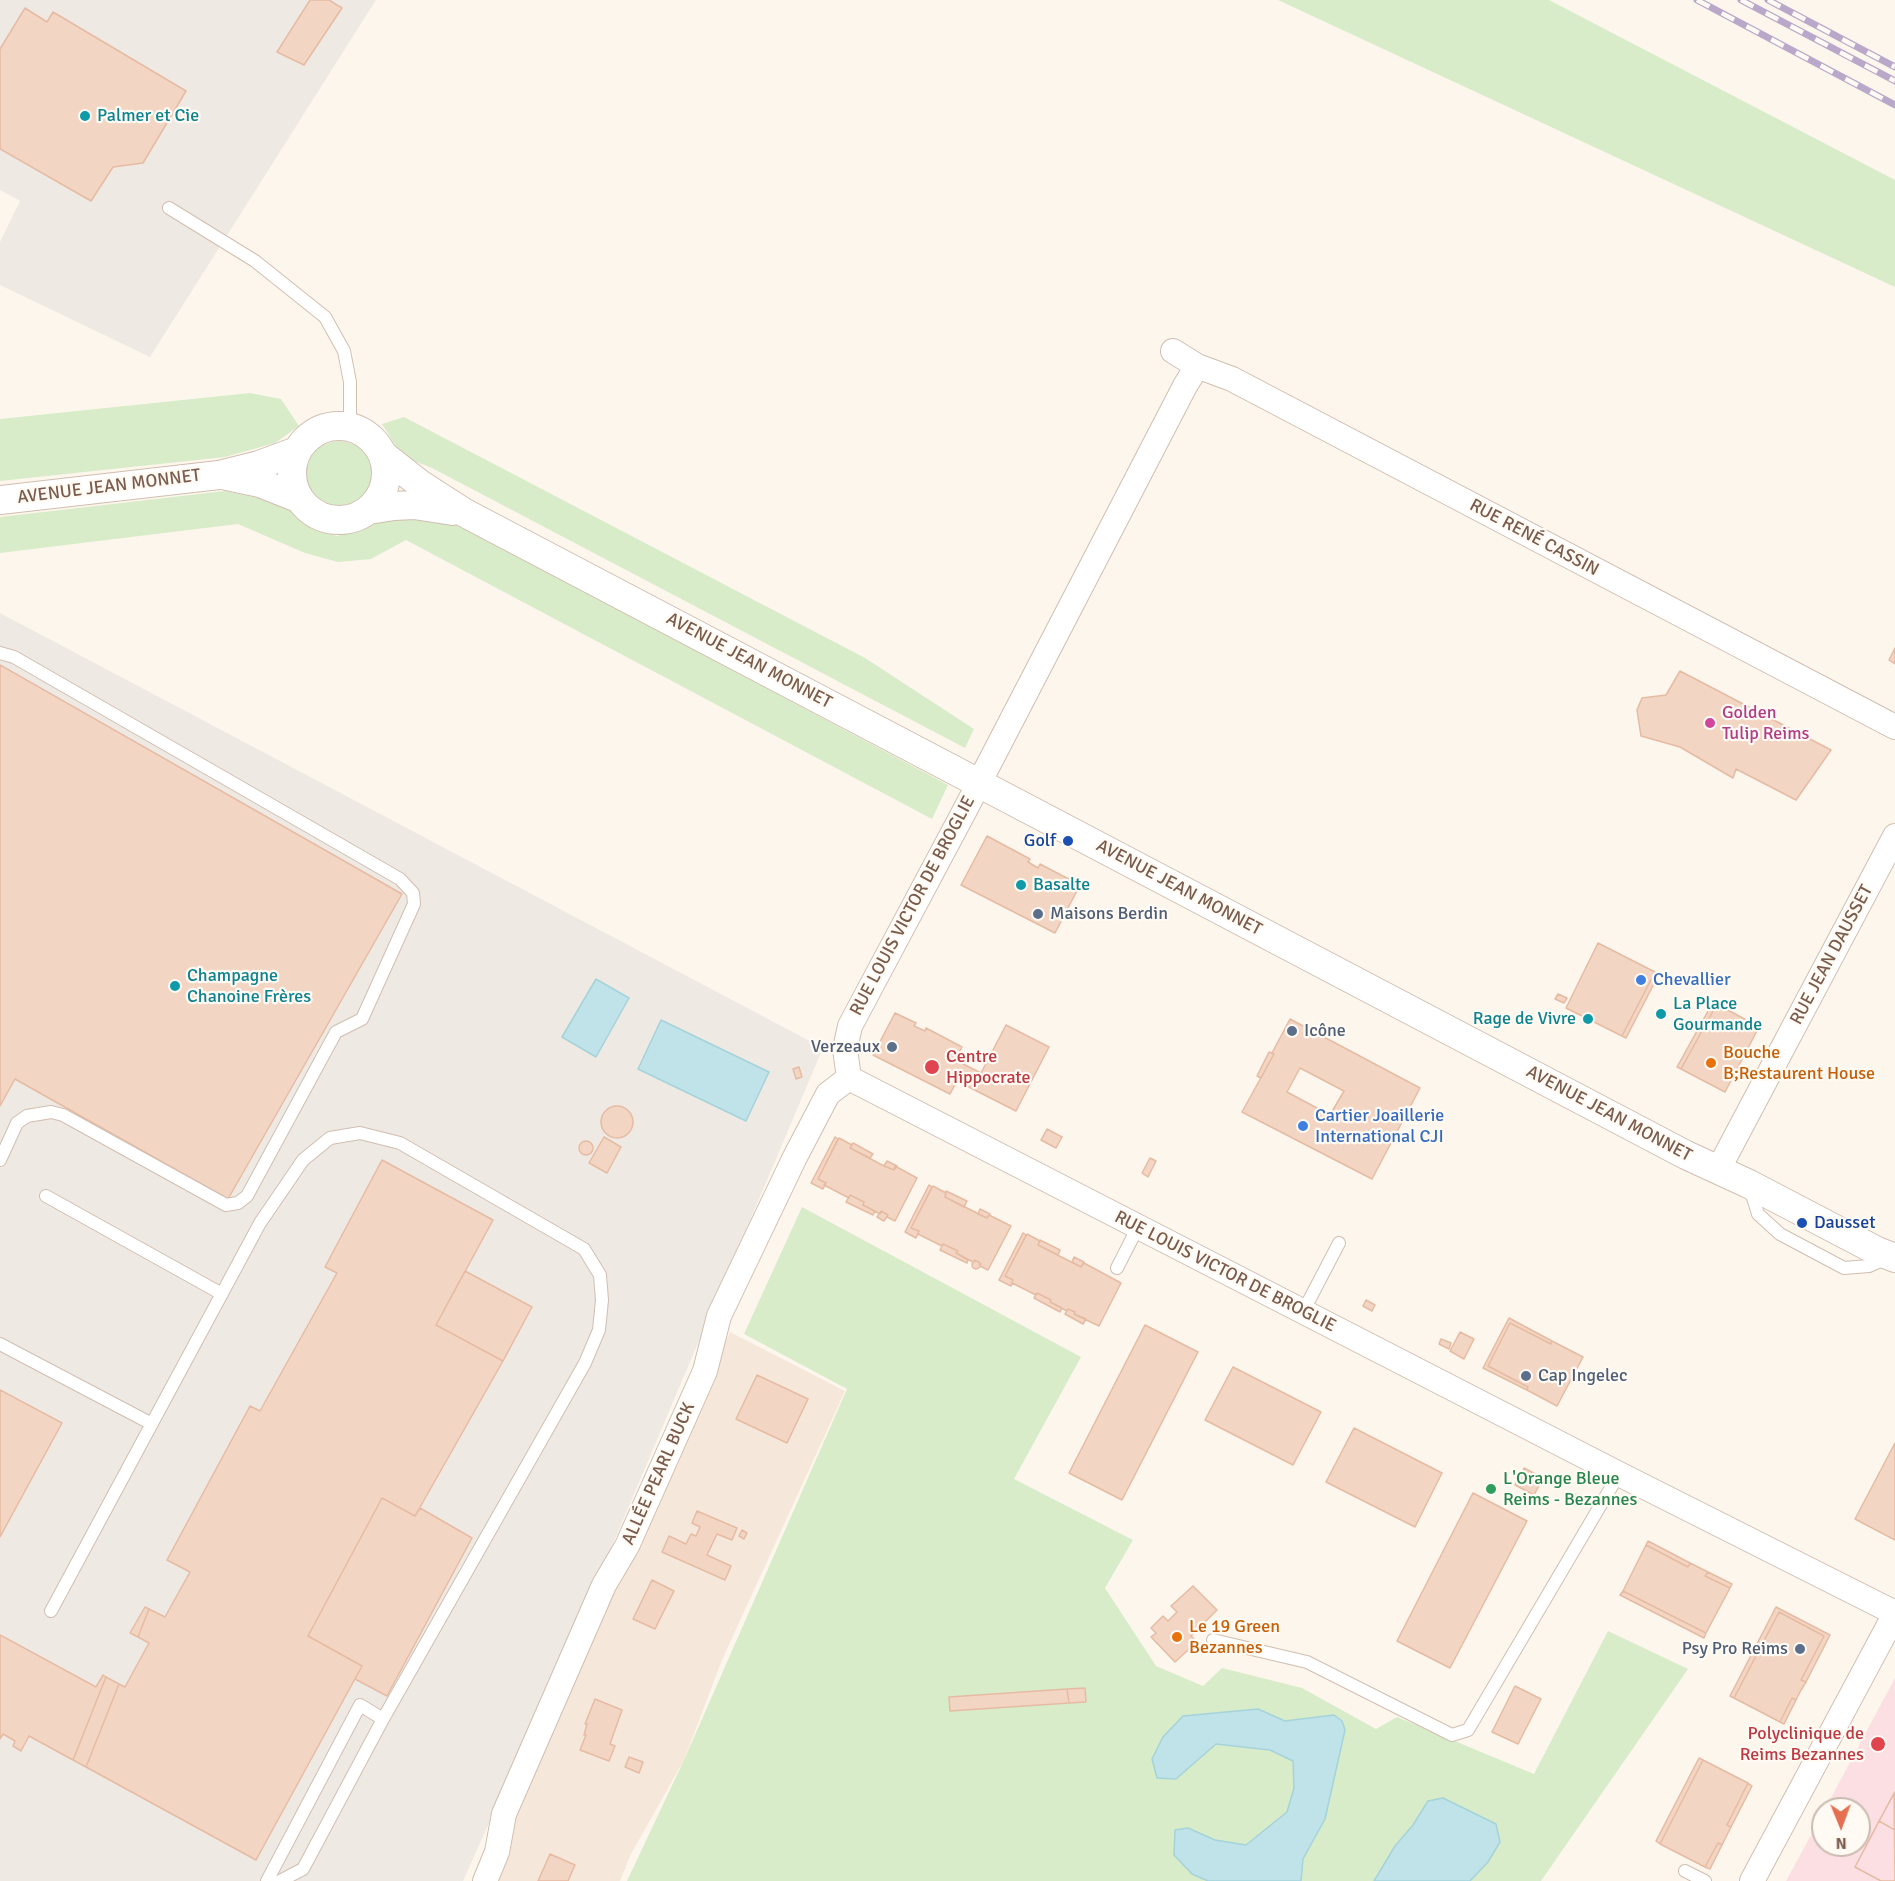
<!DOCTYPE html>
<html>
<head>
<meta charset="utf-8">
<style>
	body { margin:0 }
	#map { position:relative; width:1895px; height:1881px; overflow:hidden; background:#fdf6ec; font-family:Signika,sans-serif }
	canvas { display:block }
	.north { position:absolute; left:1811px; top:1797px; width:60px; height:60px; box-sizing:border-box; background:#fffaf3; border:2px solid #cabbb1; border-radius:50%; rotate:179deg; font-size:16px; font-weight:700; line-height:24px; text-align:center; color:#7a5c4d }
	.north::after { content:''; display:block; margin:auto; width:21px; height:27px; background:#e76f51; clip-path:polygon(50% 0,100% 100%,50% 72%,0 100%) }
</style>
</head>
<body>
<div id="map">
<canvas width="1895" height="1881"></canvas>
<div class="north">N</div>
</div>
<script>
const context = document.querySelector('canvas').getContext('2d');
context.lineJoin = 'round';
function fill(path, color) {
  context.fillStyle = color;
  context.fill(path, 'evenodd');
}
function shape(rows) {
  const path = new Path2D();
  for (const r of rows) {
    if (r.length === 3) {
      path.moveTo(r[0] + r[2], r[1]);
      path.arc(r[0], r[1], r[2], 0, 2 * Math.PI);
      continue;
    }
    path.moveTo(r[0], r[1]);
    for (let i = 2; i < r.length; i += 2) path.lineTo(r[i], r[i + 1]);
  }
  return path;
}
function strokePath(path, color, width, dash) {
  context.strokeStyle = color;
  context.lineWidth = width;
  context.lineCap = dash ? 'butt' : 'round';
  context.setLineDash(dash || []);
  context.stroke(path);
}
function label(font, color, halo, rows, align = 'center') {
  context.font = font + ' Signika,sans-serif';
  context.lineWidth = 4.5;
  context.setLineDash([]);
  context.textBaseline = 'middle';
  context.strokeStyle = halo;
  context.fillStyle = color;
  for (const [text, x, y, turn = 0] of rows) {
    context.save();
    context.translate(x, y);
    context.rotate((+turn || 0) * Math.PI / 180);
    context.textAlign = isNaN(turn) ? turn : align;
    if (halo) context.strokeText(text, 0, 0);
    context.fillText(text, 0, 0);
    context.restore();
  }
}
fill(shape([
	[730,1332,845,1391,722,1660,684,1760,631,1854,620,1881,476,1881]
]), '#f5e8da');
fill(shape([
	[0,0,376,0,150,357,0,285,0,242,20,201,0,190],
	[0,613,823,1048,587,1605,463,1881,0,1881]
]), '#efe9e4');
fill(shape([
	[1895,1678,1895,1881,1786,1881,1823,1813,1823,1845,1859,1845,1859,1809,1825,1809]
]), '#fbdfe3');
fill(shape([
	[1278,0,1549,0,1895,180,1895,287],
	[250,393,281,399,299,426,275,443,225,457,0,481,0,419],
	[404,417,865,658,974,729,965,748,432,468,402,456,382,424],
	[339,474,33],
	[225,491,282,503,312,529,337,536,391,518,449,519,948,785,932,819,406,540,371,559,338,562,305,553,238,524,0,553,0,517],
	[802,1207,1081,1357,1014,1479,1133,1540,1105,1588,1156,1666,1203,1686,1222,1668,1302,1688,1376,1729,1397,1717,1534,1774,1608,1631,1688,1669,1541,1881,627,1881,684,1760,847,1389,744,1334]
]), '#d8ecc9');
const water = shape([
	[596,979,629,998,596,1057,562,1037,596,979],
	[661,1020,769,1072,746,1121,638,1069,661,1020],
	[1258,1709,1285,1721,1334,1715,1342,1721,1345,1730,1325,1819,1303,1859,1301,1881,1208,1881,1192,1874,1174,1855,1175,1830,1188,1828,1215,1840,1246,1845,1287,1812,1294,1788,1293,1761,1270,1750,1216,1744,1176,1779,1157,1778,1152,1759,1163,1737,1183,1716,1258,1709],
	[1443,1798,1496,1824,1500,1842,1488,1862,1470,1881,1374,1881,1395,1846,1413,1825,1428,1801,1443,1798]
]);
fill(water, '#bfe3e8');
strokePath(water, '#a5d3da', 1.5);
const building = shape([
	[310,0,329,0,342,8,304,65,277,52,310,0],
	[25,8,47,22,53,12,186,91,143,163,113,167,91,201,0,149,0,49,25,8],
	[1895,648,1895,664,1889,660,1895,648],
	[0,665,402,894,228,1199,15,1079,0,1106,0,665],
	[1680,671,1831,750,1796,800,1736,769,1733,778,1680,747,1641,736,1637,710,1642,698,1666,695,1680,671],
	[987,836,1030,859,1028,862,1038,868,1040,864,1080,885,1055,933,961,885,987,836],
	[1598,943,1655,972,1622,1036,1566,1008,1598,943],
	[1655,972,1659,974,1626,1038,1622,1036,1655,972],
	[1558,994,1567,998,1564,1003,1555,999,1558,994],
	[1713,1002,1717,1004,1681,1069,1677,1067,1713,1002],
	[1717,1004,1759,1027,1725,1092,1681,1069,1717,1004],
	[895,1013,916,1023,914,1026,925,1031,926,1028,962,1047,955,1060,981,1073,1006,1025,1049,1047,1016,1111,957,1081,950,1094,873,1055,895,1013],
	[1290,1019,1420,1088,1372,1179,1242,1112,1274,1054,1272,1053,1290,1019],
	[1300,1068,1344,1091,1330,1115,1287,1092,1300,1068],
	[1269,1052,1274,1054,1261,1078,1257,1076,1269,1052],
	[799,1067,802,1077,796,1079,793,1069,799,1067],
	[617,1122,16],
	[1047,1129,1062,1137,1056,1148,1041,1140,1047,1129],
	[604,1137,621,1147,607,1173,589,1163,604,1137],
	[835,1137,838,1139,818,1179,826,1183,823,1189,811,1183,835,1137],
	[839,1138,852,1145,850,1148,884,1166,894,1170,895,1166,917,1178,895,1221,887,1217,888,1215,881,1211,880,1214,863,1205,864,1202,850,1195,849,1198,824,1185,826,1183,818,1179,839,1138],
	[586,1148,7],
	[853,1143,873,1154,870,1158,850,1148,853,1143],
	[1150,1158,1156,1161,1148,1177,1142,1173,1150,1158],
	[382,1160,493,1220,436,1325,503,1361,415,1516,382,1498,308,1636,362,1666,256,1860,86,1767,119,1684,125,1687,149,1643,138,1637,149,1609,165,1617,190,1572,167,1560,250,1406,260,1411,337,1273,325,1267,382,1160],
	[887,1161,897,1166,894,1170,884,1166,887,1161],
	[929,1185,932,1187,911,1228,919,1231,916,1238,905,1232,929,1185],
	[933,1186,946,1193,945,1197,987,1218,989,1215,1011,1226,988,1270,980,1266,981,1264,975,1260,973,1262,956,1253,958,1251,943,1244,942,1246,918,1234,919,1231,911,1228,933,1186],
	[946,1191,967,1201,964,1207,945,1197,946,1191],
	[850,1195,864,1202,863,1205,875,1211,873,1215,846,1202,850,1195],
	[980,1209,990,1214,987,1218,978,1214,980,1209],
	[881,1211,888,1215,884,1221,877,1217,881,1211],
	[1023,1233,1026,1235,1005,1276,1013,1280,1011,1286,999,1280,1023,1233],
	[1027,1234,1040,1241,1038,1245,1081,1267,1084,1263,1121,1283,1099,1326,1074,1314,1075,1312,1068,1309,1067,1311,1050,1302,1051,1300,1037,1293,1036,1295,1012,1283,1013,1280,1005,1276,1027,1234],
	[1040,1240,1060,1250,1058,1255,1038,1245,1040,1240],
	[943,1244,958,1251,956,1253,968,1260,967,1263,940,1250,943,1244],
	[1074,1257,1084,1262,1081,1267,1072,1262,1074,1257],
	[976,1265,4],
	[465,1271,532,1307,503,1361,436,1325,465,1271],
	[1037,1293,1051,1300,1050,1302,1062,1308,1060,1312,1034,1298,1037,1293],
	[1366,1300,1375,1305,1372,1311,1363,1306,1366,1300],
	[1068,1309,1075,1312,1074,1314,1086,1319,1083,1324,1065,1314,1068,1309],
	[1509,1318,1552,1341,1551,1344,1510,1323,1488,1366,1528,1387,1527,1390,1483,1368,1509,1318],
	[1510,1323,1551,1344,1552,1341,1583,1357,1557,1406,1527,1390,1528,1387,1488,1366,1510,1323],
	[1145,1325,1198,1352,1122,1500,1069,1473,1145,1325],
	[1460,1332,1474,1339,1464,1359,1450,1351,1460,1332],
	[1441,1339,1451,1343,1449,1349,1439,1344,1441,1339],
	[1233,1367,1321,1412,1293,1465,1205,1420,1233,1367],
	[757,1375,808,1399,787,1443,736,1419,757,1375],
	[0,1390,62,1423,0,1537,0,1390],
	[1354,1428,1442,1473,1415,1527,1326,1482,1354,1428],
	[1895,1443,1895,1540,1855,1519,1895,1443],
	[1524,1468,1543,1478,1534,1495,1515,1485,1524,1468],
	[1473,1493,1527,1521,1450,1668,1397,1641,1473,1493],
	[1572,1493,1581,1497,1579,1502,1570,1498,1572,1493],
	[382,1498,415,1516,420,1508,472,1538,387,1696,355,1679,362,1666,308,1636,382,1498],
	[697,1511,737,1528,732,1540,717,1534,707,1555,731,1566,725,1580,662,1552,669,1536,686,1544,691,1534,696,1536,700,1527,692,1523,697,1511],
	[742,1530,747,1533,744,1539,739,1536,742,1530],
	[1648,1541,1690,1563,1688,1567,1646,1545,1648,1541],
	[1646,1545,1688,1567,1690,1563,1708,1572,1705,1576,1730,1588,1706,1633,1623,1591,1646,1545],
	[1708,1572,1732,1584,1730,1588,1705,1576,1708,1572],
	[652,1580,674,1591,655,1629,633,1619,652,1580],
	[1193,1586,1217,1610,1191,1636,1197,1642,1175,1662,1151,1637,1156,1633,1151,1628,1163,1616,1168,1621,1177,1612,1171,1606,1193,1586],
	[1623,1591,1706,1633,1704,1638,1620,1595,1623,1591],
	[145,1607,149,1609,138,1637,130,1633,145,1607],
	[1776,1607,1830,1635,1806,1682,1801,1680,1824,1636,1779,1612,1734,1698,1730,1696,1776,1607],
	[1779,1612,1824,1636,1801,1680,1806,1682,1801,1690,1796,1700,1792,1698,1780,1722,1734,1698,1779,1612],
	[0,1635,96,1687,103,1675,106,1677,73,1760,29,1736,21,1751,13,1746,15,1741,3,1734,0,1739,0,1635],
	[106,1677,119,1684,86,1767,73,1760,106,1677],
	[1515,1686,1541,1699,1518,1744,1492,1732,1515,1686],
	[1085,1688,1086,1702,1069,1703,1067,1689,1085,1688],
	[1067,1689,1069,1703,950,1711,949,1697,1067,1689],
	[1792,1698,1796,1700,1784,1724,1780,1722,1792,1698],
	[595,1699,622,1710,610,1744,615,1746,609,1761,580,1750,586,1735,584,1735,587,1724,585,1724,595,1699],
	[629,1757,643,1762,639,1773,625,1767,629,1757],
	[1699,1758,1703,1760,1660,1844,1656,1841,1699,1758],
	[1703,1760,1748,1783,1727,1825,1731,1827,1722,1845,1718,1843,1705,1867,1660,1844,1703,1760],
	[1748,1783,1752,1786,1731,1827,1727,1825,1748,1783],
	[1895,1792,1895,1830,1879,1821,1895,1792],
	[1894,1793,1895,1881,1881,1881,1855,1867,1894,1793],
	[1879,1821,1895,1830,1895,1881,1881,1881,1855,1867,1879,1821],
	[1718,1843,1722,1845,1710,1869,1705,1867,1718,1843],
	[550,1854,575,1865,568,1881,538,1881,550,1854]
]);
fill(building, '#f3d5c3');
strokePath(building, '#e6bba3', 1.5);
const service = shape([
	[169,208,255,261,325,317,344,351,350,382,350,427],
	[0,653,14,657,400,879,413,893,414,904,362,1019,336,1032,247,1196,238,1203,226,1205,63,1115,51,1112,27,1116,17,1123,0,1160],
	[1750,1188,1758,1214,1780,1234,1844,1268,1869,1266,1887,1258],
	[46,1196,222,1294],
	[1117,1268,1138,1227],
	[1303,1312,1339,1243],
	[0,1344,152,1424],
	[51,1611,260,1223,303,1160,330,1138,360,1133,400,1143,584,1249,600,1275,602,1300,599,1330,585,1363,383,1719],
	[1213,1640,1307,1662,1452,1735,1468,1730,1619,1474],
	[1685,1871,1705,1881],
	[267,1881,360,1705,383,1719,303,1869,280,1881]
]);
const minor = shape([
	[1173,351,1197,366,1232,379,1895,727],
	[1197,366,1185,386,965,810,850,1026,845,1049,849,1078,1619,1474,1895,1613],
	[1718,1170,1895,836],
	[485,1881,497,1852,504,1814,604,1585,627,1546,705,1371,719,1316,795,1157,828,1094,849,1078],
	[1752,1881,1895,1614]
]);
const tertiary = shape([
	[339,473,47],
	[383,455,420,484,465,513,1686,1155,1749,1184,1877,1251,1895,1258],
	[227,476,260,483,298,498],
	[0,500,219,475,259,465,297,451],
	[369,510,394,506,414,505,453,511]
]);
strokePath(service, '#d1beb0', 14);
strokePath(minor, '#d1beb0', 26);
strokePath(tertiary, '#d1beb0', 30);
strokePath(service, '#fff', 12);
strokePath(minor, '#fff', 24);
strokePath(tertiary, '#fff', 28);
const rail = shape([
	[1697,0,1895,105],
	[1741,0,1895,81],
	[1768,0,1895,67]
]);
strokePath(rail, '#b9a8c9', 7);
strokePath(rail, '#fffaf3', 4.5, [14]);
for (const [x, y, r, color] of [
	[85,116,6,"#0f9aa8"],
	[1710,723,6,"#d1479c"],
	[1068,841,6,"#1a4fb4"],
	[1021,885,6,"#0f9aa8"],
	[1038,914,6,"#5c6f8a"],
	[1641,980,6,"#3f7fe0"],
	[175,986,6,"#0f9aa8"],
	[1661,1014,6,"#0f9aa8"],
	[1588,1019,6,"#0f9aa8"],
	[1292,1031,6,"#5c6f8a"],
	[892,1047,6,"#5c6f8a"],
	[1711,1063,6,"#e8710a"],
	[932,1067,8,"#e0444e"],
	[1303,1126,6,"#3f7fe0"],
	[1802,1223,6,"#1a4fb4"],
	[1526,1376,6,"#5c6f8a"],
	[1491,1489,6,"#2e9e5b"],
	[1177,1637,6,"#e8710a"],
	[1800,1649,6,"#5c6f8a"],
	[1878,1744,8,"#e0444e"]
]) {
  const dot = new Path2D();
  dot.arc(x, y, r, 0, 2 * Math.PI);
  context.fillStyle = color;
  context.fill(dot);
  strokePath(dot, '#fffaf3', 2);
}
label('18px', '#0d838f', '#fffaf3', [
	["Palmer et Cie",97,116],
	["Basalte",1033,885],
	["Champagne",187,976],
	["Chanoine Frères",187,997],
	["La Place",1673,1004],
	["Gourmande",1673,1025],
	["Rage de Vivre",1576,1019,"right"]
], 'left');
label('18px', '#7a5c4d', '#fffaf3', [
	["AVENUE JEAN MONNET",109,487,-7],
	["RUE RENÉ CASSIN",1534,538,28],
	["AVENUE JEAN MONNET",749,661,28],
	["AVENUE JEAN MONNET",1179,888,28],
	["RUE LOUIS VICTOR DE BROGLIE",913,906,-62],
	["RUE JEAN DAUSSET",1832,955,-62],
	["AVENUE JEAN MONNET",1609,1114,28],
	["RUE LOUIS VICTOR DE BROGLIE",1225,1272,27],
	["ALLÉE PEARL BUCK",659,1474,-66]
]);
label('18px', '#b23c85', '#fffaf3', [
	["Golden",1722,713],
	["Tulip Reims",1722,734]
], 'left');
label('18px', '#164399', '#fffaf3', [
	["Golf",1056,841],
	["Dausset",1814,1223,"left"]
], 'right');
label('18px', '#4e5e75', '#fffaf3', [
	["Maisons Berdin",1050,914],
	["Icône",1304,1031],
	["Verzeaux",880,1047,"right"],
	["Cap Ingelec",1538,1376],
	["Psy Pro Reims",1788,1649,"right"]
], 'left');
label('18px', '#366cbe', '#fffaf3', [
	["Chevallier",1653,980],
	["Cartier Joaillerie",1315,1116],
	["International CJI",1315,1137]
], 'left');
label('18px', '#c56008', '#fffaf3', [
	["Bouche",1723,1053],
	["B;Restaurent House",1723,1074],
	["Le 19 Green",1189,1627],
	["Bezannes",1189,1648]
], 'left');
label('18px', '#be3a42', '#fffaf3', [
	["Centre",946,1057],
	["Hippocrate",946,1078],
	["Polyclinique de",1864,1734,"right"],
	["Reims Bezannes",1864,1755,"right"]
], 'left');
label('18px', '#27864d', '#fffaf3', [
	["L'Orange Bleue",1503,1479],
	["Reims - Bezannes",1503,1500]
], 'left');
</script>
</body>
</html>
